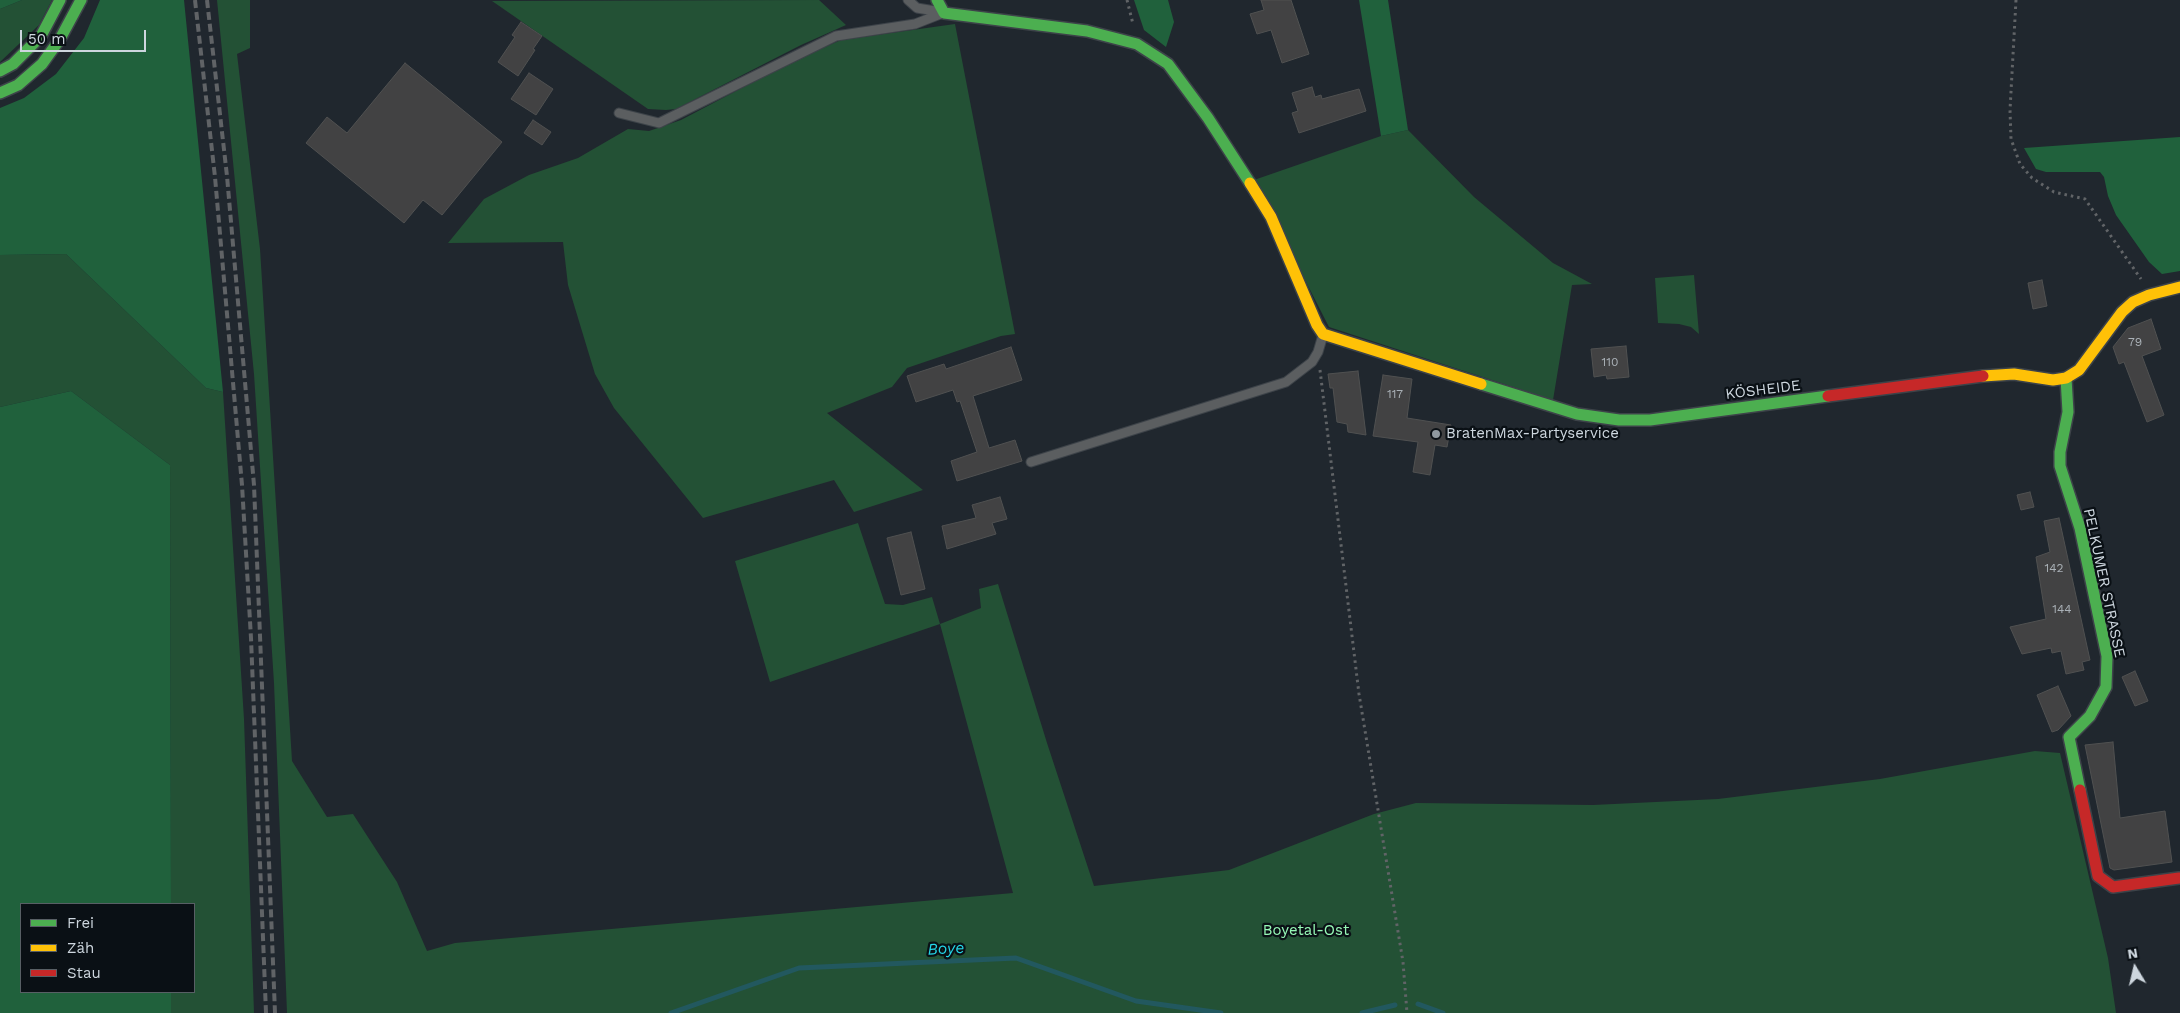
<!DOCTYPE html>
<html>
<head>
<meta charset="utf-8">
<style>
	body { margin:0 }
	#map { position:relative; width:2180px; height:1013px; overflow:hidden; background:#20272e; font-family:"Work Sans",sans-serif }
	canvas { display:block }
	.legend { position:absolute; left:20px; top:903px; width:175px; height:90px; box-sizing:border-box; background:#0a1015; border:1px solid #585f65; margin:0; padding:6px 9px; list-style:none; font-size:15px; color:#cdd6de }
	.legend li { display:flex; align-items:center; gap:10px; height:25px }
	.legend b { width:25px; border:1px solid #585f65 }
	.north { position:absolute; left:2110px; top:943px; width:50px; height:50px; -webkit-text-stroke:4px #0a1015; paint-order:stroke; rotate:351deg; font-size:14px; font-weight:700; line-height:20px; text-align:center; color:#cdd6de }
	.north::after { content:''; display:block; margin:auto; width:18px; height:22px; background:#cdd6de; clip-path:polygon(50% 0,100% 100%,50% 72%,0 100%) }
	.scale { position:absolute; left:20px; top:30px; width:126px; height:22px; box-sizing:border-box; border:2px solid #cdd6de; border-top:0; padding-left:6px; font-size:15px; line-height:18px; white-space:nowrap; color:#cdd6de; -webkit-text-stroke:4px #0a1015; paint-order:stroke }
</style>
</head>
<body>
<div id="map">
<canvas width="2180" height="1013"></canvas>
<ul class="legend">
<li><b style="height:6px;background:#4caf50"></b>Frei</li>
<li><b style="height:6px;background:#ffc107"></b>Zäh</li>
<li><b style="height:6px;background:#c62828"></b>Stau</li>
</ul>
<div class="north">N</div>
<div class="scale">50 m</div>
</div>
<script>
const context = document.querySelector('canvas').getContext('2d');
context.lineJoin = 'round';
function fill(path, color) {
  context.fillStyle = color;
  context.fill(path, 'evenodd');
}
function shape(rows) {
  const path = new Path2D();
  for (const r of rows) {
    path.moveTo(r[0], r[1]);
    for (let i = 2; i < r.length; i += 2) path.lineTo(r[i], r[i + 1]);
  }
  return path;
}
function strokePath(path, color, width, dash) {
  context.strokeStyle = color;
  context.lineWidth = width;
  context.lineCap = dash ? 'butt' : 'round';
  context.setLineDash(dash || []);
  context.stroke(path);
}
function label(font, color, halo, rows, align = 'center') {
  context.font = font + ' "Work Sans",sans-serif';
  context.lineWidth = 4.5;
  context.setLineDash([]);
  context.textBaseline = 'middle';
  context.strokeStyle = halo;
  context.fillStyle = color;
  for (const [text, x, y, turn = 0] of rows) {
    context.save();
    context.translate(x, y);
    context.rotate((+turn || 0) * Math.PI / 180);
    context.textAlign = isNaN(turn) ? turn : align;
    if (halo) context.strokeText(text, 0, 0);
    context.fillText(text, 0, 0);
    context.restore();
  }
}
fill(shape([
	[22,0,52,0,39,25,0,62,0,9],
	[217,0,250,0,250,48,237,54,260,249,292,761,327,817,353,814,397,882,427,951,455,943,1013,893,940,624,770,682,735,561,858,523,885,604,903,605,932,597,940,624,981,608,979,589,998,584,1047,743,1094,886,1229,870,1374,814,1416,803,1593,805,1718,799,1880,779,2035,751,2060,753,2108,958,2116,1013,287,1013,274,683,254,374],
	[819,0,846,25,801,45,676,109,666,110,648,109,492,1],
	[955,24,1015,334,1001,336,907,368,892,387,827,413,923,490,854,512,834,480,703,518,614,408,595,374,568,285,563,242,448,243,484,199,529,175,578,158,628,129,649,131,681,120,795,60,841,40],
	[1408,130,1474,197,1553,263,1592,284,1572,285,1553,400,1329,327,1254,180,1381,136],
	[66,254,206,388,223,392,244,719,254,1013,171,1013,171,992,194,992,194,904,171,904,170,465,71,391,0,407,0,255],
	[1694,275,1699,334,1691,327,1679,324,1658,323,1655,278]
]), '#235135');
fill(shape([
	[0,0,22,0,0,9],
	[100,0,184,0,223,392,206,388,66,254,0,255,0,108,24,98,56,74,84,38],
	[1134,0,1168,0,1174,22,1166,47,1144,30],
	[1359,0,1388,0,1408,130,1381,136],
	[2180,137,2180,271,2162,274,2149,262,2116,215,2108,196,2104,177,2100,172,2046,172,2036,169,2024,148],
	[71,391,170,465,171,904,21,904,21,992,171,992,171,1013,0,1013,0,407]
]), '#20613c');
strokePath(shape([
	[1418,1004,1443,1013],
	[671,1013,799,968,1016,958,1136,1001,1221,1013],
	[1362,1013,1395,1005]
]), '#22585f', 5);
const building = shape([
	[1261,0,1291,0,1309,54,1282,63,1271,30,1257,34,1250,14,1264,10,1261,0],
	[521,22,542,36,533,49,535,50,518,76,498,62,515,37,512,35,521,22],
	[405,63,502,142,442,215,423,200,404,223,306,143,327,117,347,133,405,63],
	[529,73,553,89,536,115,511,99,529,73],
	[1312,87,1315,97,1321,95,1322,99,1359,89,1366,111,1299,133,1292,113,1298,111,1292,93,1312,87],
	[533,120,551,132,542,145,524,133,533,120],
	[2042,280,2047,306,2033,309,2028,283,2042,280],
	[2151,319,2161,349,2142,356,2164,415,2147,422,2124,362,2119,364,2113,347,2128,328,2151,319],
	[1626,346,1629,377,1607,379,1606,375,1594,377,1591,349,1626,346],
	[1011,347,1022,380,973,396,989,448,1015,440,1022,461,957,481,951,461,977,452,960,401,957,402,953,390,916,402,907,376,944,364,946,369,1011,347],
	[1358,371,1366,435,1348,432,1347,424,1337,422,1333,388,1330,388,1328,374,1358,371],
	[1383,375,1412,379,1407,418,1451,425,1447,447,1435,445,1430,475,1413,472,1418,442,1373,436,1383,375],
	[2030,492,2034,507,2021,510,2017,495,2030,492],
	[1000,497,1007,519,992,523,996,534,947,549,942,526,976,518,972,505,1000,497],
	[2059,518,2090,660,2082,662,2084,670,2066,674,2061,651,2052,653,2051,648,2022,654,2010,627,2046,619,2036,557,2050,552,2044,521,2059,518],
	[911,532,925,589,901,595,887,538,911,532],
	[2135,671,2148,701,2135,706,2122,677,2135,671],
	[2058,686,2071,716,2058,730,2052,732,2037,695,2058,686],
	[2113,742,2120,818,2165,811,2172,862,2114,870,2110,868,2085,745,2113,742]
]);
fill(building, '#424243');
strokePath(building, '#505151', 1);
const lane = shape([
	[908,0,917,8,941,12],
	[619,113,659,123,836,36,915,24,943,13],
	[1031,462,1286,382,1312,362,1318,352,1323,335]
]);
const fast = shape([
	[937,0,944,13,1087,31,1137,44,1168,64,1208,118,1250,183],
	[0,71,13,64,41,36,60,0],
	[0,93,18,85,42,64,60,39,81,0],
	[2066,378,2068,412,2060,452,2060,466,2080,528,2107,656,2106,687,2090,716,2069,737,2080,790],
	[1481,384,1577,414,1619,420,1650,420,1828,396]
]);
const slow = shape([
	[1250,183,1271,217,1317,325,1323,334,1481,384],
	[1983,376,2014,374,2053,380,2066,378,2079,370,2122,312,2133,302,2149,295,2180,287]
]);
const jam = shape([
	[1828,396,1983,376],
	[2080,790,2098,876,2113,887,2179,878]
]);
strokePath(lane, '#3d4349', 11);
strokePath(fast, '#3d4349', 14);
strokePath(slow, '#3d4349', 14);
strokePath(jam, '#3d4349', 14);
strokePath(shape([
	[1127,0,1133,24],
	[2016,0,2010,110,2011,139,2020,164,2032,178,2054,192,2085,199,2141,279],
	[1320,370,1359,694,1403,962,1407,1013]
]), '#616467', 3, [2.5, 4]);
strokePath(lane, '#5b5e60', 9);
strokePath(fast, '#4caf50', 11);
strokePath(slow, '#ffc107', 11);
strokePath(jam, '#c62828', 11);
strokePath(shape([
	[195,0,215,177,242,485,251,638,266,1013],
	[207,0,227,176,254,485,275,1013]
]), '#606366', 4, [8, 4]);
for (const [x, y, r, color] of [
	[1436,434,5,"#9099a0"]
]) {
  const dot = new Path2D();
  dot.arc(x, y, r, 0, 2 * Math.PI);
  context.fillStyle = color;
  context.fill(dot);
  strokePath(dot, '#0a1015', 2);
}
label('12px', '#aab1b7', null, [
	["79",2135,342],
	["110",1610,362],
	["117",1395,394],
	["142",2054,568],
	["144",2062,609]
]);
label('15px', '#cdd6de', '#0a1015', [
	["KÖSHEIDE",1763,390,-7],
	["PELKUMER STRASSE",2104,583,78]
]);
label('15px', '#cdd6de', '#0a1015', [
	["BratenMax-Partyservice",1446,434]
], 'left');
label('15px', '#96f9b6', '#0a1015', [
	["Boyetal-Ost",1306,931]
]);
label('italic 16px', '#25d6e7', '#0a1015', [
	["Boye",946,949,-3]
]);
</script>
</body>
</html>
